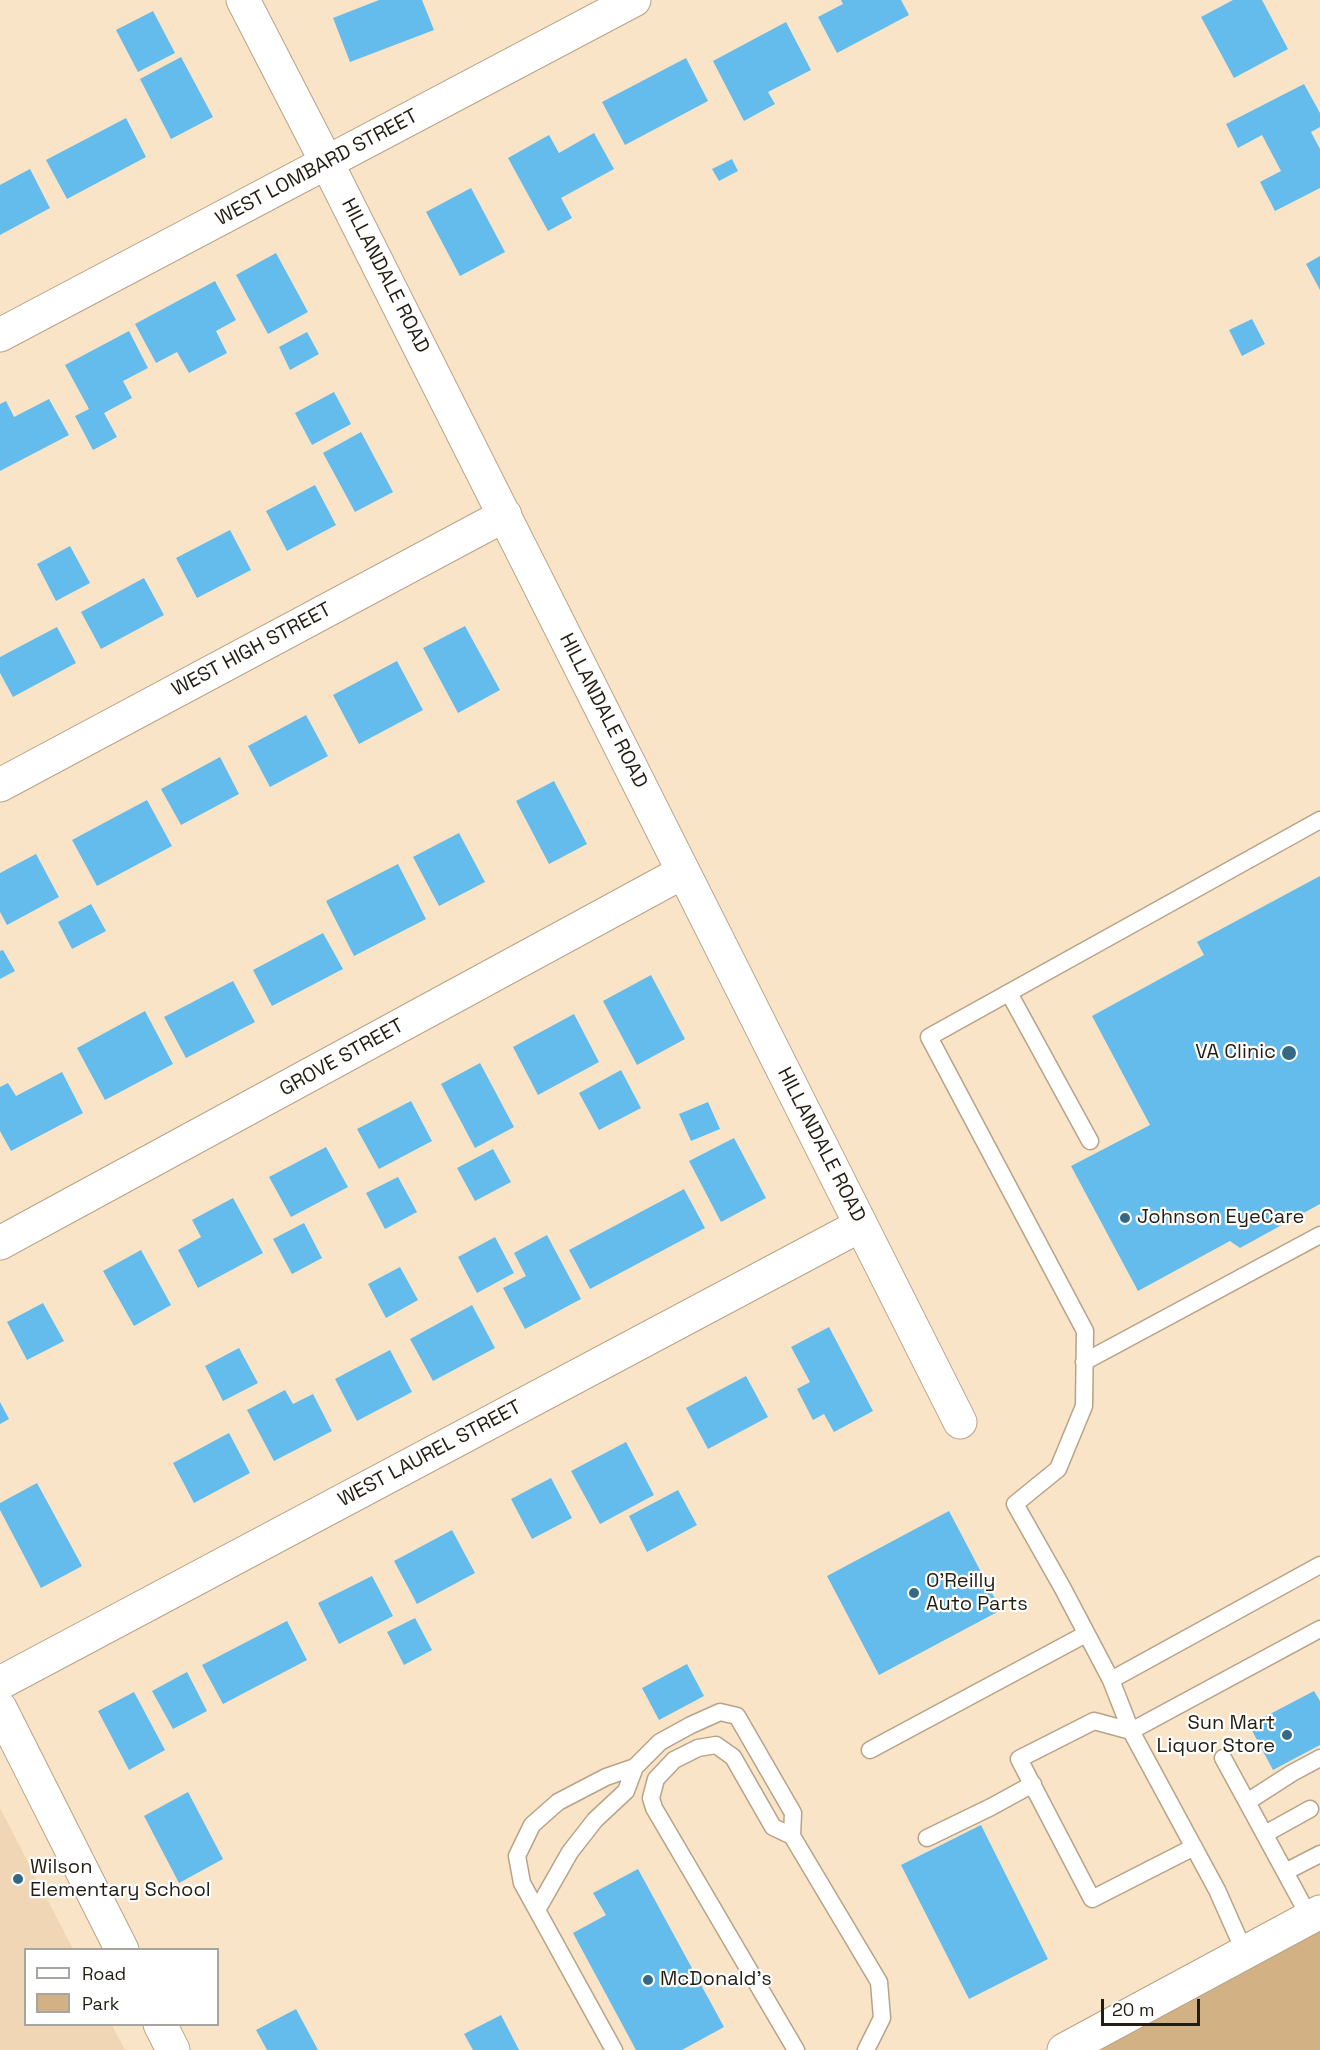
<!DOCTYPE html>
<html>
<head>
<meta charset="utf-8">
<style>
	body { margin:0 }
	#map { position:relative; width:1320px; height:2050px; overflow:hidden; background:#fae4c7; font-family:"Space Grotesk",sans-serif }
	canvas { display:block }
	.legend { position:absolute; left:24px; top:1948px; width:195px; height:78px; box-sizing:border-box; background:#fff; border:2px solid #a7a5a0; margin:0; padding:8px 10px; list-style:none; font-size:18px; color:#241d12 }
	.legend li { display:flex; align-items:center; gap:12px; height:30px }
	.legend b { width:30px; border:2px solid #a7a5a0 }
	.scale { position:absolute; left:1101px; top:1999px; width:99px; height:27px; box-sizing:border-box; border:3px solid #241d12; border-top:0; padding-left:8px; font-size:18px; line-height:21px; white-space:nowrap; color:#241d12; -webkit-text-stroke:4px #fff; paint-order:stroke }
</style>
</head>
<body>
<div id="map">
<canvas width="1320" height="2050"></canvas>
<ul class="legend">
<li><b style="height:8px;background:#fff"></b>Road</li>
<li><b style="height:16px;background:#d2b184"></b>Park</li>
</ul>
<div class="scale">20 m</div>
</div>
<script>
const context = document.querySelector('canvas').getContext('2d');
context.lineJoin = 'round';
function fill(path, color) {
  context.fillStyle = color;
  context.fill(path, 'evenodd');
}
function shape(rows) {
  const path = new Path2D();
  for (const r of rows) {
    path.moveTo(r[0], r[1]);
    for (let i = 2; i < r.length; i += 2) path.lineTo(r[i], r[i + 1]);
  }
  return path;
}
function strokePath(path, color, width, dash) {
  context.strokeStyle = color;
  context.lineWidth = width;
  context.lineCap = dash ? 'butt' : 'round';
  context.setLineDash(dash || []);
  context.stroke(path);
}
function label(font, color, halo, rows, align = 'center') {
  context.font = font + ' "Space Grotesk",sans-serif';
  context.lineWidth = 4.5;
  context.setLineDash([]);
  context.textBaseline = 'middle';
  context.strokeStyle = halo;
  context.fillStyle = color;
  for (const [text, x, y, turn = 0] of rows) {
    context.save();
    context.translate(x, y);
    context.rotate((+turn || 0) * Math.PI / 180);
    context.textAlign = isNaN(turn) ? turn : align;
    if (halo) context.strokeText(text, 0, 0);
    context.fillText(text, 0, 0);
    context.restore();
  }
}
fill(shape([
	[0,1808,73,1949,26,1950,26,2024,112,2025,125,2050,0,2050]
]), '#f0d6b4');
fill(shape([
	[1320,1912,1320,2050,1064,2050]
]), '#d2b184');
fill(shape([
	[379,0,422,0,434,30,350,62,333,18],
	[841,0,901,0,909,15,837,53,818,17,843,4],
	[1233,0,1262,0,1288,49,1234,78,1201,17],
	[153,11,175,53,138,72,116,30],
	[786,22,811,70,768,92,775,104,744,121,713,61],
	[181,57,213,117,171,139,140,79],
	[686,58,708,101,625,145,602,102],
	[1304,84,1320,113,1320,127,1311,132,1320,149,1320,188,1275,211,1260,182,1281,171,1262,135,1238,148,1226,124],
	[126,118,146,157,67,199,46,160],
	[594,133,614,169,561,198,572,218,548,231,508,158,549,135,559,153],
	[732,159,738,171,719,181,712,169],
	[30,169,50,208,0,235,0,185],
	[471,188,505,252,460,276,426,212],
	[276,253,308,312,268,334,236,275],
	[1320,256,1320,290,1306,264],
	[215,281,236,320,216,331,227,353,189,373,177,352,156,363,135,324],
	[1252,319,1265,344,1242,356,1229,330],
	[129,331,148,368,123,381,132,398,104,413,117,437,93,450,75,416,89,409,65,365],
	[307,332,319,354,290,370,279,347],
	[334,392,351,424,312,445,295,413],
	[49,399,69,435,0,471,0,404,6,401,14,417],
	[361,432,393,492,355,512,323,453],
	[315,485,336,525,287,551,266,511],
	[230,530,251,570,197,598,176,558],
	[70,546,90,583,56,601,37,564],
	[144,578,164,615,101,649,81,612],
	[465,626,500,690,458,713,423,648],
	[57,627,76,663,13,697,0,673,0,657],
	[397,661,423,710,359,744,333,695],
	[306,715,328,756,270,787,248,746],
	[220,757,239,794,181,825,161,789],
	[554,781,587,844,549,864,516,801],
	[147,800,172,846,97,886,72,840],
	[459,833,485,882,439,906,413,857],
	[36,854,59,897,7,925,0,912,0,873],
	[398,864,426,919,354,956,326,901],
	[1320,876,1320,1204,1240,1248,1230,1241,1138,1291,1071,1166,1150,1125,1092,1016,1204,955,1197,942],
	[91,904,106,931,72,949,58,922],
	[323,933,343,969,272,1006,253,970],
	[3,950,15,971,0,979,0,951],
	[651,975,685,1039,637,1065,603,1001],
	[233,981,255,1022,186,1058,164,1017],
	[145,1011,173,1064,105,1100,77,1048],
	[574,1014,599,1062,538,1095,513,1047],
	[480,1063,514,1127,475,1148,441,1084],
	[621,1070,641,1108,599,1130,579,1093],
	[62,1072,83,1113,11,1151,0,1131,0,1087,8,1083,16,1096],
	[411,1101,432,1141,379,1169,357,1129],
	[708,1102,720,1129,691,1141,679,1114],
	[734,1138,766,1198,721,1222,689,1161],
	[326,1147,348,1187,291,1217,269,1177],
	[493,1149,511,1182,475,1201,457,1168],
	[398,1177,417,1212,385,1229,366,1193],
	[684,1189,705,1228,590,1289,569,1250],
	[233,1198,263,1253,198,1288,178,1250,201,1237,192,1220],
	[304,1223,322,1258,292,1274,273,1239],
	[547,1235,581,1299,525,1329,503,1288,526,1276,514,1253],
	[495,1237,514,1273,477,1293,458,1257],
	[141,1250,171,1305,134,1326,103,1271],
	[400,1267,418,1300,386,1318,368,1284],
	[43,1303,64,1341,27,1360,7,1322],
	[472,1305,495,1348,433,1381,410,1339],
	[829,1327,873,1411,834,1432,824,1414,813,1420,797,1389,810,1382,791,1347],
	[239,1348,258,1383,223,1401,205,1366],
	[390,1350,412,1392,357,1421,335,1379],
	[746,1376,768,1417,708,1449,686,1408],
	[285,1390,293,1404,313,1394,332,1431,274,1461,247,1410],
	[0,1402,9,1419,0,1424],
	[229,1433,250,1473,194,1503,173,1463],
	[626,1442,654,1495,600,1524,571,1471],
	[551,1478,572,1518,532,1539,511,1499],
	[37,1483,82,1566,41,1588,0,1510,0,1503],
	[678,1490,697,1525,647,1552,629,1516],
	[949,1511,1001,1610,879,1675,827,1576],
	[452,1530,475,1573,417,1604,394,1561],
	[372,1576,393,1616,339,1644,318,1603],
	[415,1618,432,1650,404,1665,387,1632],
	[287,1621,307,1660,223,1704,202,1665],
	[687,1664,704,1696,659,1720,642,1688],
	[187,1672,207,1711,173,1729,152,1691],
	[1314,1691,1320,1701,1320,1745,1273,1770,1249,1725],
	[134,1692,165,1750,129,1770,98,1711],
	[188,1792,223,1859,179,1883,144,1816],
	[981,1825,1048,1959,969,1999,901,1865],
	[638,1869,724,2027,682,2050,636,2050,573,1933,606,1915,593,1893],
	[296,2009,318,2050,267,2050,256,2030],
	[501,2015,519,2050,473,2050,464,2034]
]), '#64bcec');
const lane = shape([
	[1009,993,1090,1141],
	[1084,1362,1320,1235],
	[1111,1680,1320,1565],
	[1131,1731,1111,1680,1062,1587,1015,1504,1058,1469,1084,1406,1085,1331,929,1037,1320,820],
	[1131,1731,1094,1721,1019,1759,1092,1899,1194,1847],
	[870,1750,1086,1634],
	[1223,1758,1247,1802],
	[1265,1834,1310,1809],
	[792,1836,773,1827,733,1757,716,1745,698,1748,674,1760,656,1779,651,1798,654,1808,796,2050],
	[927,1838,991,1807,1033,1784],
	[1285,1872,1320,1854],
	[537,1910,570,1852,595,1820,626,1791,635,1767,660,1742,691,1725,720,1712,737,1716,793,1813,792,1836,879,1982,882,2018,866,2050],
	[1310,1918,1247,1802,1292,1773,1320,1758],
	[1245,1953,1217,1890,1131,1731,1320,1629],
	[614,2050,522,1883,517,1856,532,1825,558,1802,606,1777,635,1767]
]);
const street = shape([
	[243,0,327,163,960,1422],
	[0,335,634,0],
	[0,785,505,515],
	[0,1243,683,872],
	[0,1683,861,1225],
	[0,1708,122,1950],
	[160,2024,173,2050]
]);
const secondary = shape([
	[1064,2050,1320,1912]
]);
strokePath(lane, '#b7a388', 19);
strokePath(street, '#b7a388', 35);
strokePath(secondary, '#b7a388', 35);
strokePath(lane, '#fff', 16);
strokePath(street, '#fff', 33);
strokePath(secondary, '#fff', 33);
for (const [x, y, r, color] of [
	[1289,1053,8,"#346884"],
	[1125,1218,6,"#346884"],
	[914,1593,6,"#346884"],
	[1287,1735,6,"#346884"],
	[18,1879,6,"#346884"],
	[648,1980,6,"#346884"]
]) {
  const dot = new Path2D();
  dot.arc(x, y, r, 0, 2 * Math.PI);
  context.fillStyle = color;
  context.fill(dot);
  strokePath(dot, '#fff', 2);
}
label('20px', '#241d12', '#fff', [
	["WEST LOMBARD STREET",317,168,-28],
	["HILLANDALE ROAD",385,276,63],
	["WEST HIGH STREET",252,650,-28],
	["HILLANDALE ROAD",603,711,63],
	["GROVE STREET",342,1058,-29],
	["HILLANDALE ROAD",821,1145,63],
	["WEST LAUREL STREET",430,1454,-28]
]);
label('20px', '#241d12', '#fff', [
	["VA Clinic",1276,1053,"right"],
	["Johnson EyeCare",1137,1218],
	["O'Reilly",926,1582],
	["Auto Parts",926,1605],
	["Sun Mart",1275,1724,"right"],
	["Liquor Store",1275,1747,"right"],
	["Wilson",30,1868],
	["Elementary School",30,1891],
	["McDonald's",660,1980]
], 'left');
</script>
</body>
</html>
